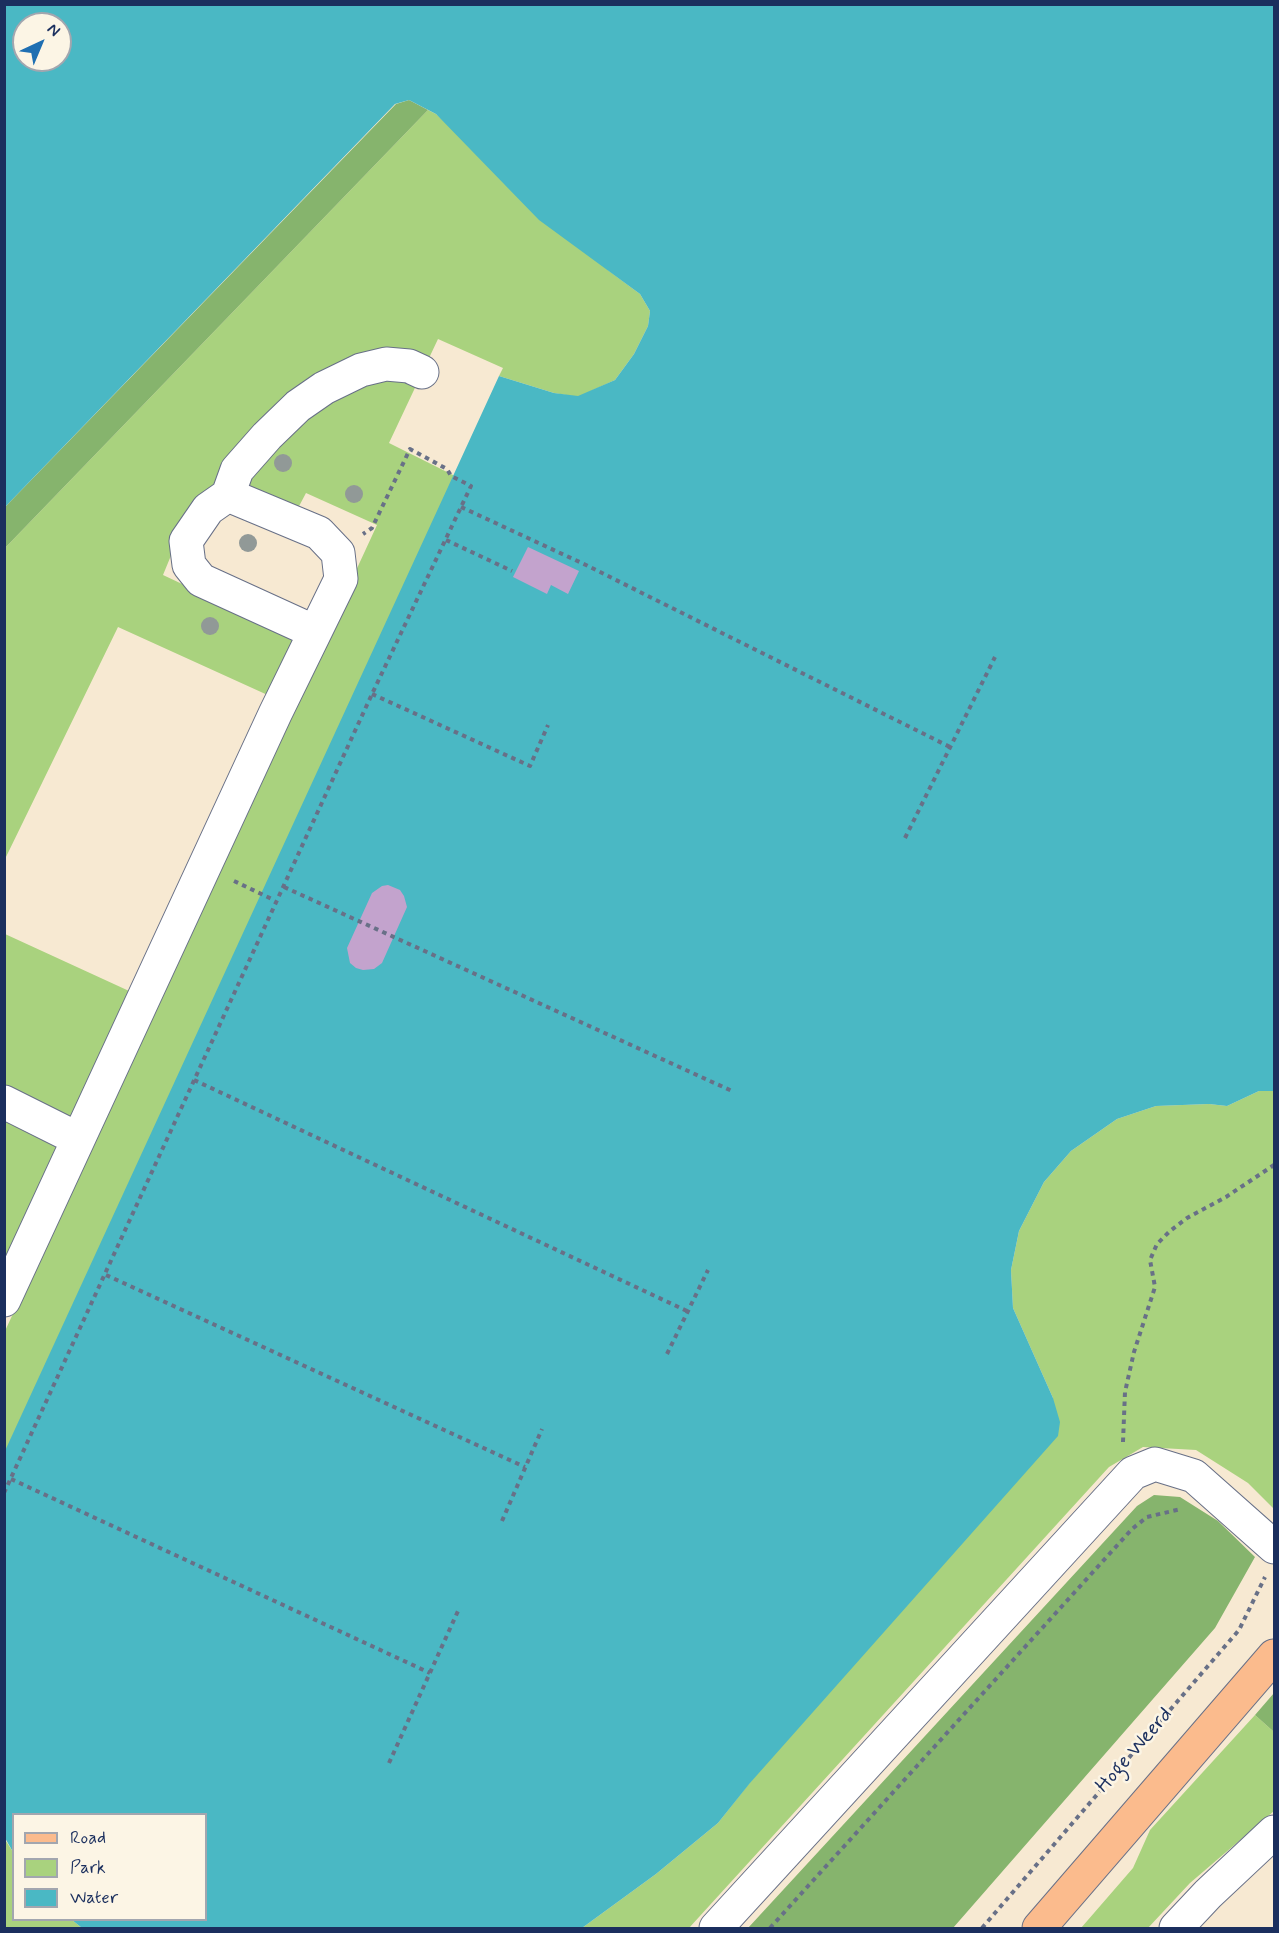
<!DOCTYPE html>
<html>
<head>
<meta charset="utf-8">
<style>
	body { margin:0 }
	#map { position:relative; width:1279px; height:1933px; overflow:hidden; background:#f7e9d2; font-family:Mynerve,sans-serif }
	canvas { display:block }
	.frame { position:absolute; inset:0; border:6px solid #1b2f5e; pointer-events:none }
	.legend { position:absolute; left:12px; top:1813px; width:195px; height:108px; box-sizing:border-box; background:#fcf5e5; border:2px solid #a2a6af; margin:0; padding:8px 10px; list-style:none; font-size:18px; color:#1b2f5e }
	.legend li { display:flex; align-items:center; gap:12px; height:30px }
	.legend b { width:30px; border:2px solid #a2a6af }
	.north { position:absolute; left:12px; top:12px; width:60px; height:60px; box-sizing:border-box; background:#fcf5e5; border:2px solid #a2a6af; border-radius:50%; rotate:44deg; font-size:16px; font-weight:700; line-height:24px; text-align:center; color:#1b2f5e }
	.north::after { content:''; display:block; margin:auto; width:21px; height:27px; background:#1f6fb2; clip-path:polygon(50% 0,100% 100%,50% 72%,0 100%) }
</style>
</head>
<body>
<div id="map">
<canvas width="1279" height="1933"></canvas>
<div class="frame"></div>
<ul class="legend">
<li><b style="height:8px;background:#fbbb8d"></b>Road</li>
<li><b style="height:16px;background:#a9d27e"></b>Park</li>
<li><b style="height:16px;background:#4ab8c4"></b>Water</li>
</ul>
<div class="north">N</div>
</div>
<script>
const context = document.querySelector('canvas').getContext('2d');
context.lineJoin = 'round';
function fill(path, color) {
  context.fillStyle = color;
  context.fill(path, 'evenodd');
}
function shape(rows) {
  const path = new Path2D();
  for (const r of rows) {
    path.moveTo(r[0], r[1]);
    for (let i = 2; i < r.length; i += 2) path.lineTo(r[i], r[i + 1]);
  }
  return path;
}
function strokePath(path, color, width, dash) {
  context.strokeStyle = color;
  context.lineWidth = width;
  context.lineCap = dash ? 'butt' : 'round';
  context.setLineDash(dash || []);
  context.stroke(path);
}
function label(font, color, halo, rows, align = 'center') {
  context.font = font + ' Mynerve,sans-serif';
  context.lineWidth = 5;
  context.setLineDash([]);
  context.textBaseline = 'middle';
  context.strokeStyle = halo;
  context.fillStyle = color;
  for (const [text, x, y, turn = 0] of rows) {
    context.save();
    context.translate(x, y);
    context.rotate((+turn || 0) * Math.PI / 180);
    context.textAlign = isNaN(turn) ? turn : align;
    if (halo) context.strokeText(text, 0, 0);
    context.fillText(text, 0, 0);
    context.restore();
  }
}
fill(shape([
	[428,110,436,114,609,271,640,294,650,311,648,326,634,354,615,380,578,397,554,393,499,376,503,368,438,339,389,443,455,476,5,1453,5,1331,377,525,306,493,297,510,238,484,186,519,163,575,299,639,272,697,118,627,5,859,5,548],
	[5,934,140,996,5,1272],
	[1259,1091,1274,1091,1274,1509,1248,1483,1196,1450,1143,1447,1109,1467,689,1928,582,1928,656,1874,718,1823,1053,1398,1013,1308,1011,1270,1019,1231,1044,1182,1071,1151,1117,1119,1156,1106,1209,1104,1227,1106],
	[1255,1715,1274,1732,1274,1811,1190,1883,1148,1928,1081,1928,1133,1868,1150,1830],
	[4,1838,13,1852,14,1920,72,1920,82,1928,5,1928]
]), '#a9d27e');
fill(shape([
	[409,100,428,110,5,548,5,507,396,104],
	[1154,1495,1180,1497,1218,1521,1255,1557,1215,1628,953,1928,748,1928,1137,1506],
	[1274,1693,1274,1732,1255,1715]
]), '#86b46d');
fill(shape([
	[5,5,1274,5,1274,1091,1259,1091,1227,1106,1209,1104,1156,1106,1117,1119,1071,1151,1044,1182,1019,1231,1011,1270,1013,1308,1053,1398,1060,1422,1058,1436,750,1783,718,1823,656,1874,582,1928,82,1928,72,1920,206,1920,206,1814,14,1814,13,1852,5,1838,4,1453,499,376,554,393,578,396,615,380,634,354,648,326,650,311,640,294,539,220,436,114,409,100,395,104,5,507],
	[24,24,60,24,60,60,24,60]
]), '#4ab8c4');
fill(shape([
	[528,547,579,571,568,594,551,585,547,594,513,577],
	[388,885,400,890,404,896,407,907,382,963,374,969,363,970,356,968,350,963,347,948,372,893,382,886]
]), '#c3a3cd');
const minor = shape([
	[315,632,201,580,189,565,186,541,208,509,228,495,237,470,267,436,298,406,324,388,361,370,386,364,409,366,422,372],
	[4,1102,78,1139],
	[4,1300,275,714,341,579,338,553,319,533,228,495],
	[716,1928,1133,1473,1155,1464,1194,1476,1274,1547],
	[1176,1928,1208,1894,1274,1832]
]);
const major = shape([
	[1039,1928,1274,1656]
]);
strokePath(minor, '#687087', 35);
strokePath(major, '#687087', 35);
strokePath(shape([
	[461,507,586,565,950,747],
	[446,540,512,571],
	[372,694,530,766,548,725],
	[905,838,995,657],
	[234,881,274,900],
	[284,887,732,1091],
	[194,1080,687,1311],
	[106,1275,525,1467],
	[667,1354,708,1270],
	[1123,1442,1125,1392,1134,1352,1155,1287,1150,1260,1157,1244,1170,1231,1187,1218,1226,1197,1274,1165],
	[11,1479,430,1673],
	[4,1493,372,694,471,486,451,476,447,469,410,449,372,528,363,534],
	[502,1521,542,1429],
	[389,1763,458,1611],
	[770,1928,1132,1529,1147,1517,1181,1509],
	[982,1928,1239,1630,1265,1577]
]), '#687087', 4, [4.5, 4.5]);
strokePath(minor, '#fff', 33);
strokePath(major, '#fbbb8d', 33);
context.fillStyle = '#919997';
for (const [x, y] of [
	[283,463],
	[354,494],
	[248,543],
	[210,626]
]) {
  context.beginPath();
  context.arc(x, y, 9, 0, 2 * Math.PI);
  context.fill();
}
label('21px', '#1b2f5e', '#fcf5e5', [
	["Hoge Weerd",1135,1751,-49]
]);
</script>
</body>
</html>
